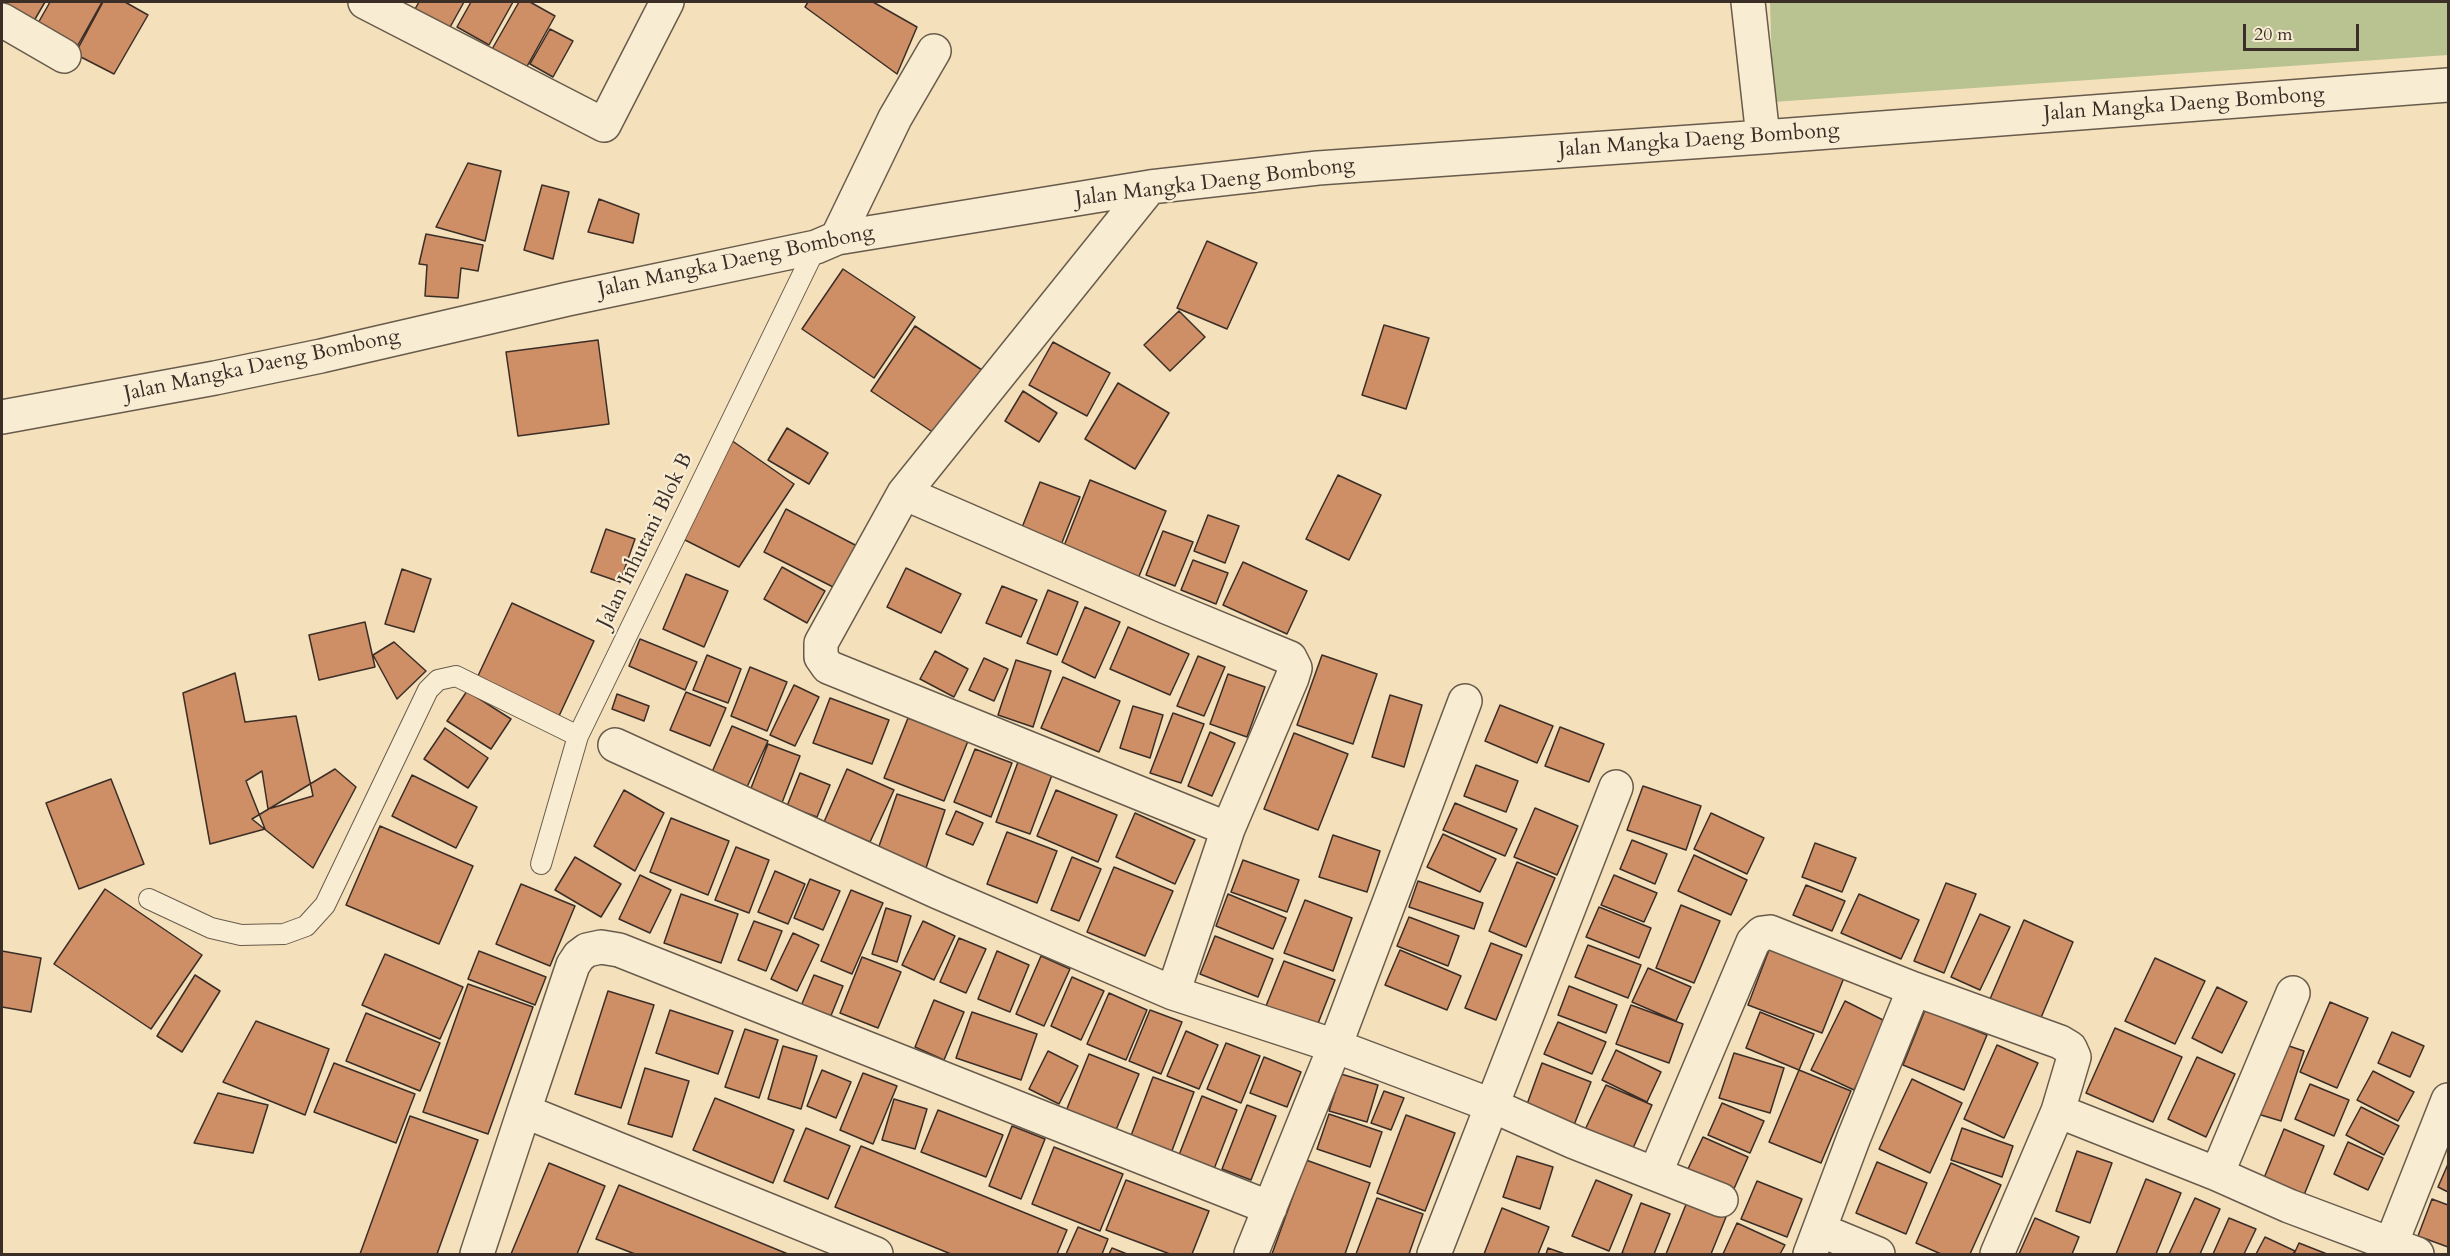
<!DOCTYPE html>
<html>
<head>
<meta charset="utf-8">
<style>
	body { margin:0 }
	#map { position:relative; width:2450px; height:1256px; overflow:hidden; background:#f4e1bb; font-family:Cardo,serif }
	canvas { display:block }
	.frame { position:absolute; inset:0; border:3px solid #3b2e27; pointer-events:none }
	.scale { position:absolute; left:2243px; top:24px; width:116px; height:27px; box-sizing:border-box; border:3px solid #3b2e27; border-top:0; padding-left:8px; font-size:18px; line-height:21px; white-space:nowrap; color:#3b2e27; -webkit-text-stroke:4px #f8ecd3; paint-order:stroke }
</style>
</head>
<body>
<div id="map">
<canvas width="2450" height="1256"></canvas>
<div class="frame"></div>
<div class="scale">20 m</div>
</div>
<script>
const context = document.querySelector('canvas').getContext('2d');
context.lineJoin = 'round';
function fill(path, color) {
  context.fillStyle = color;
  context.fill(path, 'evenodd');
}
function shape(rows) {
  const path = new Path2D();
  for (const r of rows) {
    path.moveTo(r[0], r[1]);
    for (let i = 2; i < r.length; i += 2) path.lineTo(r[i], r[i + 1]);
  }
  return path;
}
function strokePath(path, color, width, dash) {
  context.strokeStyle = color;
  context.lineWidth = width;
  context.lineCap = dash ? 'butt' : 'round';
  context.setLineDash(dash || []);
  context.stroke(path);
}
function label(font, color, halo, rows, align = 'center') {
  context.font = font + ' Cardo,serif';
  context.lineWidth = 4.5;
  context.setLineDash([]);
  context.textBaseline = 'middle';
  context.strokeStyle = halo;
  context.fillStyle = color;
  for (const [text, x, y, turn = 0] of rows) {
    context.save();
    context.translate(x, y);
    context.rotate((+turn || 0) * Math.PI / 180);
    context.textAlign = isNaN(turn) ? turn : align;
    if (halo) context.strokeText(text, 0, 0);
    context.fillText(text, 0, 0);
    context.restore();
  }
}
fill(shape([
	[1770,2,2448,2,2448,55,1773,102]
]), '#b9c392');
const building = shape([
	[2,2,45,2,31,26,2,9,2,2],
	[50,2,102,2,73,54,33,32,50,2],
	[103,2,125,2,148,15,114,74,75,54,103,2],
	[419,2,464,2,449,29,415,9,419,2],
	[471,2,513,2,489,45,457,27,471,2],
	[519,2,530,2,555,16,525,70,491,51,519,2],
	[808,2,873,2,917,27,897,74,805,7,808,2],
	[550,29,573,41,553,77,530,64,550,29],
	[468,163,501,171,485,241,436,227,468,163],
	[542,185,569,192,553,259,524,250,542,185],
	[599,199,639,214,633,243,588,232,599,199],
	[426,234,483,245,478,271,461,268,458,298,425,296,427,265,419,264,426,234],
	[1207,241,1257,263,1227,329,1177,308,1207,241],
	[843,269,915,317,874,378,802,329,843,269],
	[1179,311,1205,337,1170,371,1144,345,1179,311],
	[1384,325,1429,338,1406,409,1362,395,1384,325],
	[915,326,982,370,937,435,871,391,915,326],
	[598,340,609,424,518,436,506,352,598,340],
	[1053,342,1110,373,1087,416,1029,385,1053,342],
	[1118,383,1169,413,1135,469,1085,439,1118,383],
	[1023,391,1057,413,1039,442,1005,421,1023,391],
	[787,428,828,453,809,484,768,460,787,428],
	[731,440,794,484,739,567,681,538,731,440],
	[1338,475,1381,495,1349,560,1306,539,1338,475],
	[1090,480,1166,511,1137,581,1062,551,1090,480],
	[1040,482,1080,497,1061,545,1021,530,1040,482],
	[786,509,859,547,837,589,764,552,786,509],
	[1208,515,1239,526,1225,563,1194,551,1208,515],
	[606,529,635,539,620,582,591,572,606,529],
	[1163,531,1193,542,1175,586,1146,575,1163,531],
	[1193,560,1228,573,1216,604,1181,590,1193,560],
	[1243,562,1307,591,1287,634,1223,605,1243,562],
	[782,567,825,591,807,623,764,599,782,567],
	[906,568,961,594,941,633,887,607,906,568],
	[402,569,431,579,414,632,385,624,402,569],
	[686,574,728,591,704,647,663,629,686,574],
	[1002,586,1037,600,1021,637,986,623,1002,586],
	[1048,590,1078,602,1057,655,1027,643,1048,590],
	[512,603,594,641,559,716,477,678,512,603],
	[1085,607,1120,622,1095,678,1062,662,1085,607],
	[365,622,375,667,319,680,309,635,365,622],
	[1128,627,1189,654,1170,695,1110,669,1128,627],
	[640,639,697,662,685,690,629,666,640,639],
	[394,642,426,671,397,699,373,655,394,642],
	[935,651,968,669,954,697,920,679,935,651],
	[707,655,741,669,728,703,693,690,707,655],
	[1322,655,1377,674,1353,744,1297,725,1322,655],
	[1198,656,1225,667,1204,716,1177,706,1198,656],
	[984,658,1008,669,994,701,969,690,984,658],
	[1016,660,1051,671,1033,727,998,715,1016,660],
	[750,667,787,682,767,731,731,716,750,667],
	[235,673,245,722,296,716,313,796,268,809,262,771,246,781,265,829,210,844,183,693,235,673],
	[1228,674,1265,687,1247,737,1210,724,1228,674],
	[1063,677,1120,701,1099,752,1041,728,1063,677],
	[794,685,819,697,795,746,770,735,794,685],
	[467,691,511,719,491,749,447,721,467,691],
	[686,692,726,708,710,746,670,730,686,692],
	[617,694,649,706,644,721,612,709,617,694],
	[1390,695,1422,705,1404,767,1372,757,1390,695],
	[830,698,889,720,872,764,813,743,830,698],
	[1500,705,1553,726,1537,763,1485,741,1500,705],
	[1133,706,1163,715,1150,758,1120,748,1133,706],
	[1173,713,1204,724,1181,783,1150,773,1173,713],
	[908,718,968,741,944,801,884,778,908,718],
	[732,726,768,741,747,787,712,772,732,726],
	[1560,727,1604,744,1589,782,1545,766,1560,727],
	[445,728,488,758,468,788,424,759,445,728],
	[1210,732,1235,743,1212,796,1188,786,1210,732],
	[1294,733,1348,754,1318,830,1264,809,1294,733],
	[768,744,800,756,780,808,748,796,768,744],
	[975,749,1012,763,991,817,954,802,975,749],
	[1018,762,1052,775,1030,834,996,822,1018,762],
	[1476,765,1518,781,1506,812,1464,796,1476,765],
	[335,769,356,787,313,868,252,819,335,769],
	[847,769,894,790,870,842,824,822,847,769],
	[800,773,830,785,817,817,787,806,800,773],
	[412,775,477,807,456,848,392,816,412,775],
	[111,779,144,864,79,889,46,803,111,779],
	[1643,786,1701,806,1686,850,1627,830,1643,786],
	[624,790,664,813,635,871,594,846,624,790],
	[1056,790,1117,815,1098,862,1037,836,1056,790],
	[897,794,945,810,925,871,876,855,897,794],
	[1455,803,1517,829,1505,856,1443,830,1455,803],
	[1535,808,1578,826,1557,875,1514,857,1535,808],
	[956,811,983,823,973,845,946,834,956,811],
	[1135,813,1195,840,1175,884,1116,857,1135,813],
	[1711,813,1764,838,1747,874,1694,849,1711,813],
	[671,818,729,841,708,895,650,872,671,818],
	[380,826,473,866,439,944,346,905,380,826],
	[1007,832,1057,851,1037,903,987,884,1007,832],
	[1443,834,1496,859,1480,892,1427,867,1443,834],
	[1333,835,1380,851,1367,892,1319,877,1333,835],
	[1632,840,1667,854,1655,884,1620,869,1632,840],
	[1815,843,1856,858,1842,892,1802,877,1815,843],
	[736,847,769,860,749,913,715,900,736,847],
	[1694,855,1747,880,1731,915,1678,891,1694,855],
	[575,857,621,884,601,917,555,890,575,857],
	[1072,857,1101,869,1079,921,1051,910,1072,857],
	[1243,860,1299,880,1287,912,1231,892,1243,860],
	[1517,862,1555,878,1526,947,1489,931,1517,862],
	[1114,867,1173,891,1145,956,1087,932,1114,867],
	[775,871,805,884,788,924,758,912,775,871],
	[640,875,671,890,650,933,619,919,640,875],
	[1614,875,1657,893,1644,922,1601,905,1614,875],
	[810,879,840,891,823,930,794,918,810,879],
	[1418,881,1483,903,1474,929,1409,907,1418,881],
	[1946,883,1976,894,1944,973,1914,961,1946,883],
	[521,884,575,906,550,966,496,944,521,884],
	[1806,885,1845,901,1832,931,1793,915,1806,885],
	[105,889,202,955,151,1029,54,964,105,889],
	[851,890,883,903,852,974,821,961,851,890],
	[681,894,738,914,721,963,664,943,681,894],
	[1228,894,1286,918,1273,949,1216,926,1228,894],
	[1859,894,1919,920,1901,959,1841,933,1859,894],
	[1305,900,1352,918,1333,971,1284,953,1305,900],
	[1681,905,1720,921,1694,983,1656,968,1681,905],
	[1599,907,1651,928,1639,958,1586,937,1599,907],
	[886,908,911,916,897,962,872,954,886,908],
	[1980,914,2010,927,1980,990,1951,977,1980,914],
	[1409,917,1459,936,1448,966,1397,946,1409,917],
	[2024,920,2073,942,2040,1020,1990,999,2024,920],
	[754,921,782,931,766,971,738,960,754,921],
	[923,921,955,936,934,980,902,965,923,921],
	[793,933,819,945,797,991,771,979,793,933],
	[1215,936,1273,959,1258,997,1200,974,1215,936],
	[959,938,986,949,966,993,940,982,959,938],
	[1772,942,1847,970,1822,1033,1748,1005,1772,942],
	[1491,943,1522,955,1496,1020,1465,1008,1491,943],
	[1588,945,1641,965,1628,998,1575,977,1588,945],
	[1400,950,1461,976,1447,1010,1385,985,1400,950],
	[2,951,41,958,31,1012,2,1007,2,951],
	[479,951,546,977,535,1005,468,979,479,951],
	[997,951,1029,965,1010,1012,978,999,997,951],
	[385,954,463,987,440,1039,362,1005,385,954],
	[1041,956,1070,969,1044,1026,1016,1014,1041,956],
	[862,957,901,972,878,1028,840,1013,862,957],
	[2155,958,2205,981,2175,1044,2125,1021,2155,958],
	[1284,961,1335,980,1317,1026,1266,1006,1284,961],
	[1648,968,1691,987,1676,1021,1632,1002,1648,968],
	[195,975,220,991,182,1052,157,1036,195,975],
	[814,975,843,986,830,1018,801,1006,814,975],
	[1072,977,1104,991,1081,1040,1051,1026,1072,977],
	[468,984,533,1007,488,1134,423,1112,468,984],
	[1569,986,1617,1005,1606,1033,1558,1015,1569,986],
	[2217,987,2247,1002,2222,1053,2192,1038,2217,987],
	[608,991,654,1005,621,1108,575,1094,608,991],
	[1109,993,1147,1010,1126,1060,1087,1044,1109,993],
	[934,1000,964,1012,944,1060,915,1047,934,1000],
	[1845,1001,1887,1022,1854,1090,1811,1070,1845,1001],
	[2330,1002,2368,1018,2337,1088,2300,1072,2330,1002],
	[1631,1005,1683,1024,1669,1063,1616,1044,1631,1005],
	[670,1010,733,1031,718,1074,656,1053,670,1010],
	[1150,1010,1182,1022,1161,1074,1129,1061,1150,1010],
	[1925,1010,1987,1035,1964,1090,1903,1065,1925,1010],
	[972,1012,1037,1034,1021,1080,956,1058,972,1012],
	[1760,1012,1814,1034,1799,1070,1746,1048,1760,1012],
	[366,1013,440,1043,420,1091,346,1061,366,1013],
	[256,1021,329,1049,305,1115,223,1082,256,1021],
	[1558,1022,1606,1042,1592,1074,1544,1054,1558,1022],
	[2115,1028,2182,1057,2153,1122,2086,1093,2115,1028],
	[745,1029,778,1040,759,1098,725,1087,745,1029],
	[1186,1031,1218,1045,1199,1089,1167,1076,1186,1031],
	[2392,1032,2424,1046,2410,1077,2378,1063,2392,1032],
	[2274,1041,2304,1051,2281,1121,2251,1112,2274,1041],
	[1226,1043,1260,1056,1241,1103,1207,1089,1226,1043],
	[1997,1045,2038,1063,2004,1138,1964,1119,1997,1045],
	[783,1046,817,1056,801,1109,768,1099,783,1046],
	[1616,1050,1661,1072,1647,1102,1602,1080,1616,1050],
	[1048,1051,1078,1066,1059,1104,1029,1089,1048,1051],
	[1734,1053,1784,1068,1770,1113,1719,1098,1734,1053],
	[1089,1054,1139,1074,1116,1130,1066,1111,1089,1054],
	[1264,1057,1301,1072,1287,1107,1250,1093,1264,1057],
	[2197,1057,2235,1074,2206,1137,2168,1119,2197,1057],
	[334,1063,415,1094,396,1143,314,1112,334,1063],
	[1542,1063,1591,1082,1574,1125,1526,1107,1542,1063],
	[645,1068,689,1081,672,1137,628,1124,645,1068],
	[822,1070,851,1082,836,1118,807,1106,822,1070],
	[1799,1070,1851,1091,1821,1163,1769,1142,1799,1070],
	[2373,1071,2414,1092,2398,1121,2357,1100,2373,1071],
	[863,1073,897,1086,873,1144,840,1130,863,1073],
	[1341,1074,1378,1085,1367,1122,1329,1111,1341,1074],
	[1153,1077,1194,1092,1170,1156,1129,1141,1153,1077],
	[1912,1079,1962,1103,1930,1173,1879,1149,1912,1079],
	[2310,1084,2349,1100,2334,1136,2295,1119,2310,1084],
	[1606,1085,1652,1105,1630,1155,1583,1134,1606,1085],
	[1384,1091,1404,1098,1391,1130,1371,1123,1384,1091],
	[218,1093,268,1105,253,1153,194,1143,218,1093],
	[1202,1096,1237,1110,1214,1169,1179,1155,1202,1096],
	[715,1098,794,1130,773,1183,693,1150,715,1098],
	[894,1099,927,1109,915,1149,882,1140,894,1099],
	[1722,1103,1764,1121,1750,1153,1708,1135,1722,1103],
	[1247,1105,1276,1116,1251,1180,1222,1169,1247,1105],
	[2361,1107,2399,1126,2384,1155,2346,1135,2361,1107],
	[938,1110,1003,1135,986,1177,921,1152,938,1110],
	[1329,1114,1382,1132,1370,1167,1317,1149,1329,1114],
	[1406,1115,1455,1133,1425,1211,1377,1193,1406,1115],
	[410,1116,478,1140,437,1254,360,1254,410,1116],
	[1012,1126,1045,1139,1021,1199,989,1186,1012,1126],
	[806,1128,850,1146,828,1199,784,1181,806,1128],
	[1962,1128,2013,1146,2002,1177,1951,1160,1962,1128],
	[2284,1129,2324,1146,2304,1195,2264,1178,2284,1129],
	[1703,1137,1748,1157,1733,1191,1687,1171,1703,1137],
	[2348,1142,2383,1158,2368,1190,2334,1174,2348,1142],
	[861,1146,1067,1230,1057,1254,951,1254,835,1207,861,1146],
	[1054,1147,1123,1174,1100,1231,1032,1204,1054,1147],
	[2077,1151,2112,1163,2090,1223,2056,1211,2077,1151],
	[1517,1156,1553,1167,1540,1209,1503,1197,1517,1156],
	[1306,1160,1370,1183,1345,1254,1272,1254,1306,1160],
	[1877,1162,1927,1183,1906,1234,1856,1213,1877,1162],
	[549,1163,605,1186,577,1254,511,1254,549,1163],
	[1951,1163,2001,1185,1970,1254,1941,1254,1916,1243,1951,1163],
	[2448,1164,2448,1192,2438,1187,2448,1164],
	[2146,1179,2181,1193,2156,1254,2116,1254,2146,1179],
	[1126,1180,1209,1211,1192,1254,1170,1254,1106,1230,1126,1180],
	[1596,1180,1632,1195,1609,1251,1572,1236,1596,1180],
	[1757,1181,1802,1199,1787,1237,1741,1219,1757,1181],
	[619,1185,788,1254,635,1254,596,1239,619,1185],
	[1377,1198,1423,1214,1409,1254,1356,1254,1377,1198],
	[2195,1198,2220,1209,2200,1254,2169,1254,2195,1198],
	[2432,1199,2448,1205,2448,1247,2418,1236,2432,1199],
	[1687,1202,1726,1217,1711,1254,1666,1254,1687,1202],
	[1641,1203,1670,1214,1654,1254,1626,1254,1622,1253,1641,1203],
	[1502,1208,1549,1227,1538,1254,1484,1254,1502,1208],
	[2035,1218,2079,1237,2072,1254,2019,1254,2035,1218],
	[2229,1218,2256,1229,2244,1254,2213,1254,2229,1218],
	[1737,1223,1785,1245,1780,1254,1723,1254,1737,1223],
	[1078,1227,1108,1239,1102,1254,1066,1254,1078,1227],
	[2265,1237,2295,1251,2293,1254,2256,1254,2265,1237],
	[2299,1243,2327,1254,2294,1254,2299,1243],
	[1112,1248,1127,1254,1109,1254,1112,1248],
	[1548,1248,1565,1254,1546,1254,1548,1248]
]);
fill(building, '#ce8e66');
strokePath(building, '#3b2e27', 1.5);
const lane = shape([
	[541,864,578,736,816,247],
	[149,899,211,928,241,935,284,934,306,926,325,905,428,690,438,680,456,676,578,736]
]);
const street = shape([
	[365,2,604,125,667,2],
	[1748,2,1763,137],
	[2,20,64,56],
	[1150,187,904,493,821,643,821,657,828,667,1228,829,1173,993],
	[837,238,895,118,934,51],
	[2,417,215,378,321,356,568,299,816,247,837,238,1150,187,1318,168,1763,137,2448,85],
	[904,493,1164,606,1290,658,1295,668,1292,678,1228,829],
	[615,745,938,892,1173,993,1335,1046,1491,1105,1574,1142,1655,1174,1753,942,1762,933,1770,932,1914,989,2060,1042,2070,1048,2074,1057,2058,1111,1997,1254],
	[2058,1111,2217,1174,2289,1206,2417,1254],
	[1655,1174,1721,1200],
	[2217,1174,2293,993],
	[1820,1230,1878,1254],
	[2391,1244,2448,1100],
	[477,1254,524,1111],
	[876,1254,524,1111,573,965,579,956,587,950,601,947,619,950,1270,1208],
	[1251,1254,1335,1046,1465,701],
	[1434,1254,1616,787],
	[1810,1254,1854,1137,1914,989]
]);
strokePath(lane, '#695b4c', 22);
strokePath(street, '#695b4c', 36);
strokePath(lane, '#f8ecd3', 20);
strokePath(street, '#f8ecd3', 33);
label('21px', '#3b2e27', '#f8ecd3', [
	["Jalan Mangka Daeng Bombong",2184,105,-4],
	["Jalan Mangka Daeng Bombong",1699,141,-4],
	["Jalan Mangka Daeng Bombong",1215,183,-7],
	["Jalan Mangka Daeng Bombong",736,262,-12],
	["Jalan Mangka Daeng Bombong",262,366,-12],
	["Jalan Inhutani Blok B",646,541,-64]
]);
</script>
</body>
</html>
